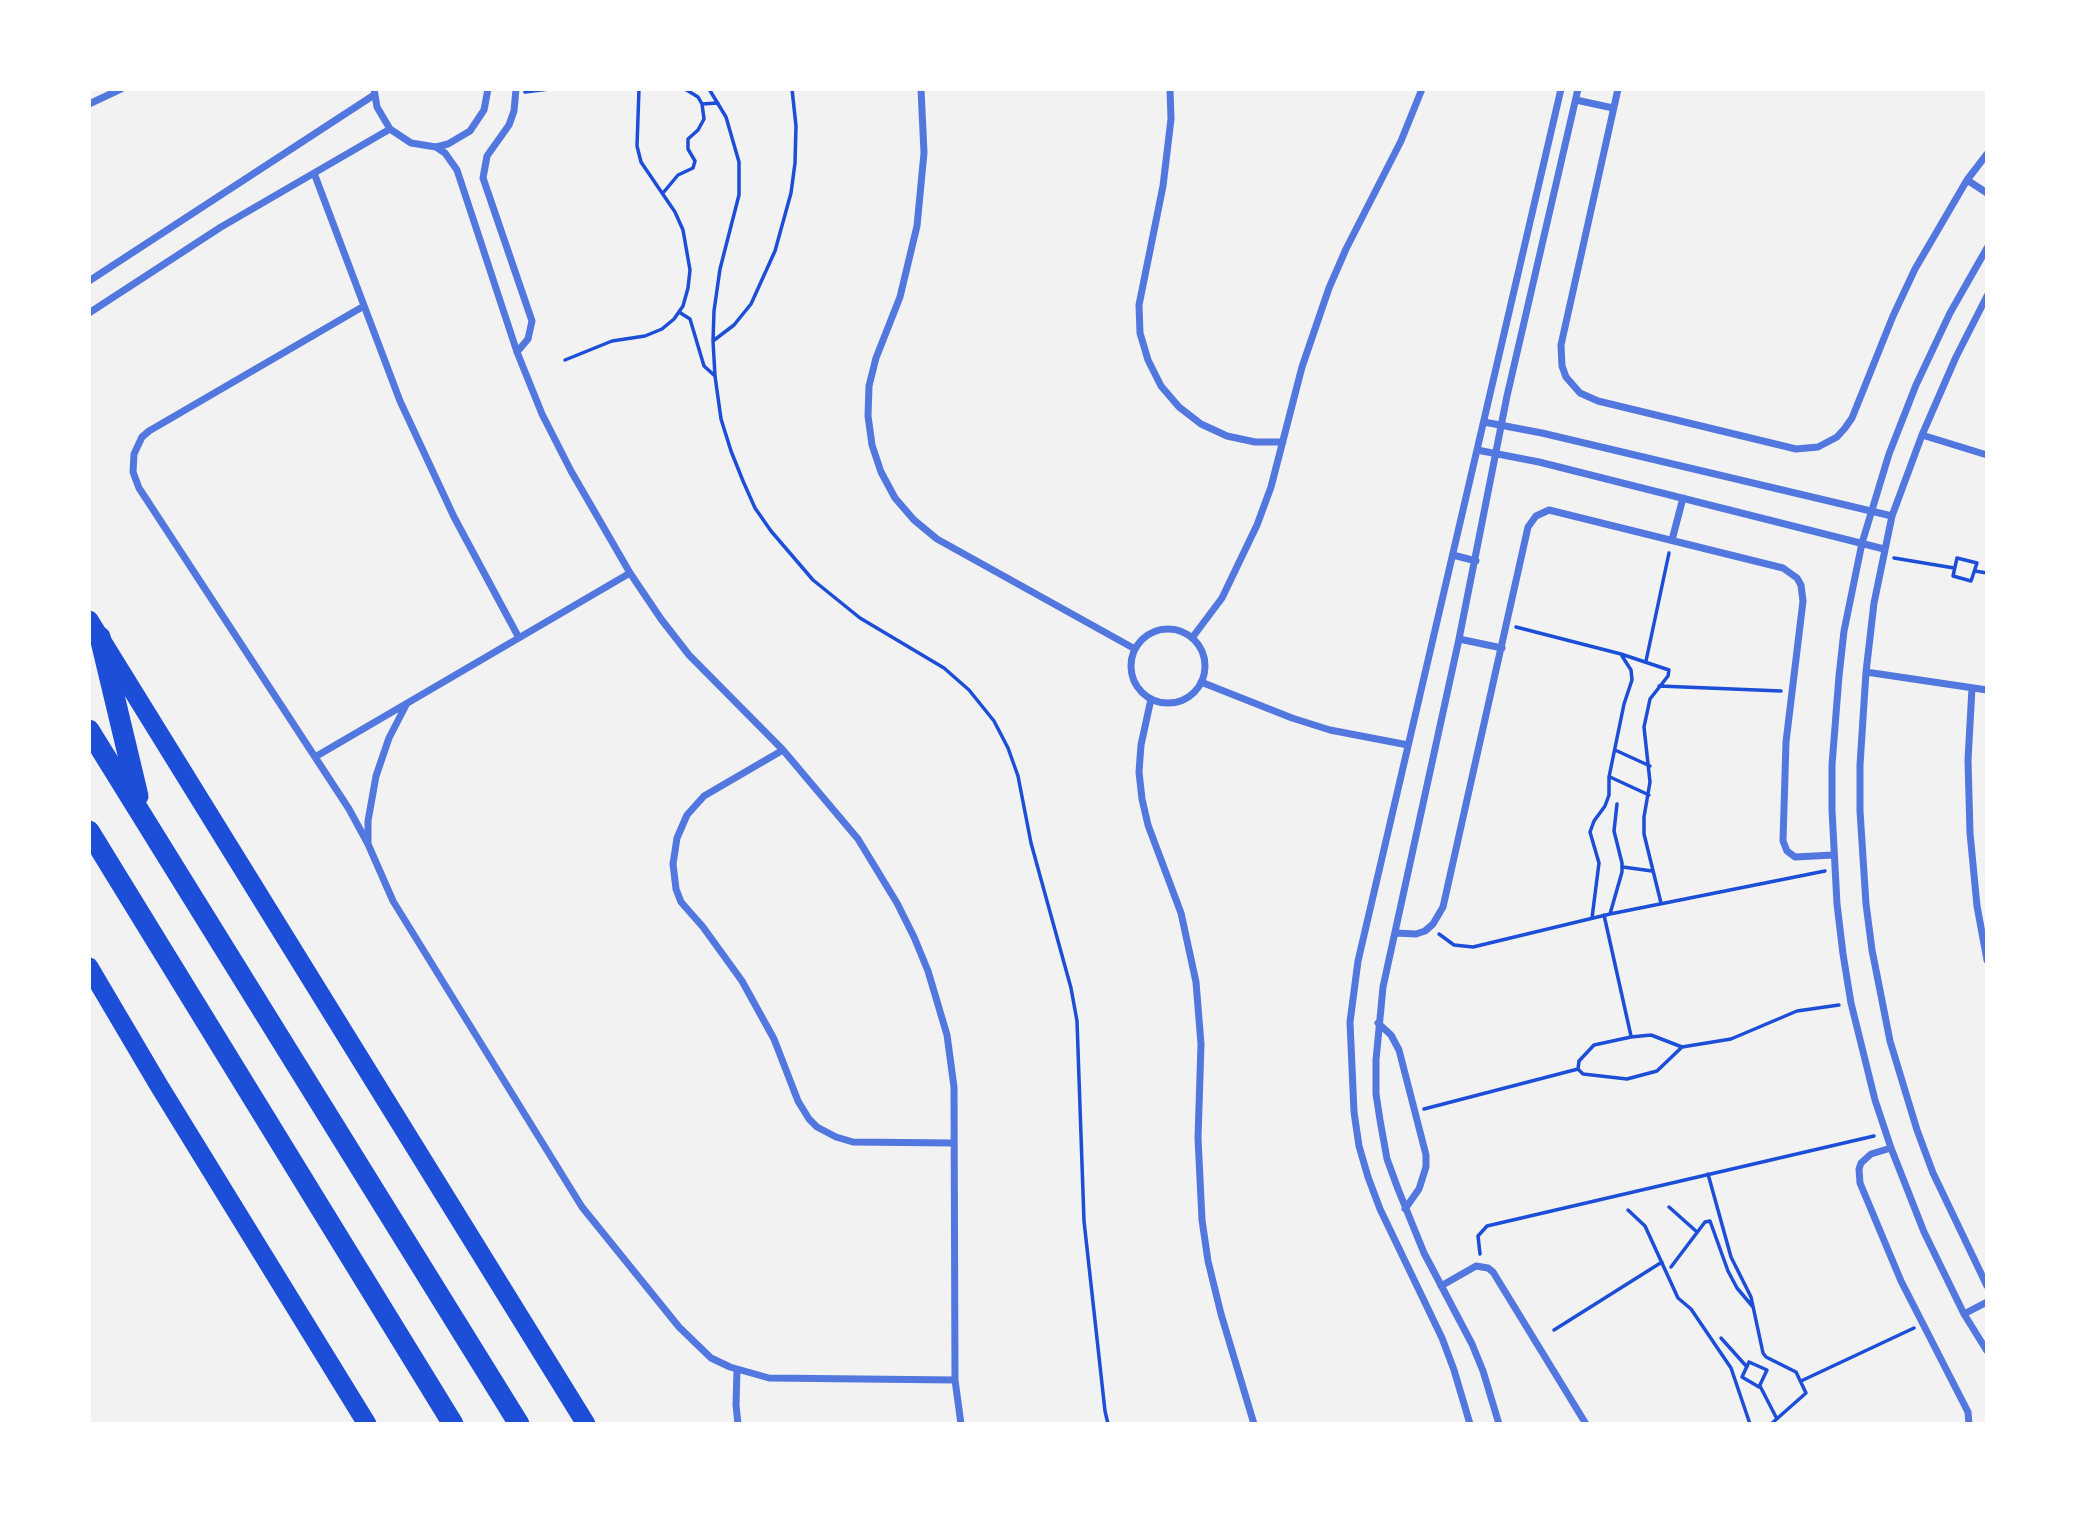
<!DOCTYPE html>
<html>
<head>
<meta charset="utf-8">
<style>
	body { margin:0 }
	#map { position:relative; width:2076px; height:1513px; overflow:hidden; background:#f2f2f2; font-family:"Alegreya Sans",sans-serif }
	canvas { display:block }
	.frame { position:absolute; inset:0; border:91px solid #fff; pointer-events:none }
</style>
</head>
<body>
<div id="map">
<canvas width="2076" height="1513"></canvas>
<div class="frame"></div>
</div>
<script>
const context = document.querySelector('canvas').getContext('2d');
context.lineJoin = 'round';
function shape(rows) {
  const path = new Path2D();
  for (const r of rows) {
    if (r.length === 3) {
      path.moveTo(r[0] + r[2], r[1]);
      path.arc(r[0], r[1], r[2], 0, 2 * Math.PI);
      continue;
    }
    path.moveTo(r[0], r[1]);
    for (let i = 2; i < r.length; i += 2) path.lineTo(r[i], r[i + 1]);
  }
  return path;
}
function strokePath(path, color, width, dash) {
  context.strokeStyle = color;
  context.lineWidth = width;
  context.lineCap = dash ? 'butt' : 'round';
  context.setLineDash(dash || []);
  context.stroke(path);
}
strokePath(shape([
	[709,89,726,117,739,162,739,195,720,269,714,311,713,341,715,376,721,419,731,451,743,481,755,508,771,531,813,580,860,618,944,668,969,690,994,721,1008,748,1018,776,1031,843,1071,988,1077,1021,1084,1221,1105,1411,1108,1424],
	[525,92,549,89],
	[702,104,718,103],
	[663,193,678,175,693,168,695,161,688,149,688,139,698,130,704,119,702,104,698,97,685,89],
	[679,312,690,319,704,366,715,376],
	[713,341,734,325,751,304,775,251,791,193,795,163,796,126,792,89],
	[565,360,612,341,645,336,662,329,674,319,683,306,688,288,690,270,683,230,675,212,641,162,637,146,639,89],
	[1894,558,1954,568],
	[1957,558,1977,563,1971,581,1953,576,1957,558],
	[1975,571,1987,573],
	[1516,627,1621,654,1669,670,1668,676,1650,699,1644,727,1650,782,1644,817,1644,834,1661,903],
	[1646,661,1669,553],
	[1659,686,1781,691],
	[1615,750,1650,766],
	[1610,777,1649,795],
	[1623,867,1652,871],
	[1610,914,1622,872,1622,863,1614,831,1617,804],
	[1604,915,1631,1036],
	[1592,918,1599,863,1590,832,1594,821,1605,806,1609,795,1609,777,1624,704,1632,680,1631,670,1622,656],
	[1439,934,1454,945,1473,947,1610,914,1825,871],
	[1651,1035,1682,1047,1657,1071,1627,1079,1583,1074,1578,1069,1579,1061,1594,1045,1631,1037,1651,1035],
	[1682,1047,1731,1039,1797,1011,1839,1005],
	[1424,1109,1578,1069],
	[1708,1174,1731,1257,1751,1297,1763,1353,1766,1357,1796,1372,1806,1393,1771,1424],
	[1669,1207,1697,1232],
	[1628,1210,1645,1226,1678,1298,1691,1309,1731,1368,1750,1424],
	[1480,1254,1478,1236,1487,1226,1874,1136],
	[1671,1267,1705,1222,1710,1221,1728,1271,1737,1288,1753,1307],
	[1554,1330,1662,1262],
	[1721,1338,1747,1367],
	[1749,1362,1767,1370,1759,1387,1742,1377,1749,1362],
	[1801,1381,1914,1328],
	[1760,1386,1777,1419]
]), '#1d4ed8', 3.5);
strokePath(shape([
	[374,89,377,107,390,129,411,143,436,147,448,144,470,131,484,110,488,89],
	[516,89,514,111,509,125,487,156,483,178,532,321,528,339,517,352],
	[921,89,924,153,917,226,900,297,876,358,869,386,868,416,872,445,881,472,895,498,914,520,937,539,1135,649],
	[1170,89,1171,119,1163,186,1139,305,1140,333,1148,360,1161,386,1179,407,1201,424,1227,436,1255,442,1283,442],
	[1618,89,1561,345,1562,366,1566,377,1580,393,1598,401,1796,449,1818,447,1837,437,1845,428,1852,418,1893,316,1915,269,1967,180,1987,154],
	[1576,100,1613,108],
	[89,104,121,89],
	[436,147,445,153,457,170,517,352,542,414,571,471,630,573,661,619,689,655,783,750,858,839,897,903,914,937,928,971,947,1035,954,1087,955,1380,961,1424],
	[314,173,400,401,454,517,519,638],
	[1967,180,1987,193],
	[1987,248,1950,313,1916,385,1889,454,1862,543,1844,631,1839,676,1832,765,1832,810,1837,904,1843,954,1851,1003,1875,1100,1891,1148,1924,1232,1964,1314,1987,1351],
	[89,281,374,95],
	[1987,296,1956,357,1922,435,1892,516,1874,603,1866,672,1860,765,1860,811,1866,904,1872,950,1890,1041,1917,1130,1933,1173,1987,1286],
	[364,306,149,431,142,437,134,454,133,472,139,488,349,809,368,844,393,901,582,1207,679,1327,711,1358,730,1367,769,1378,955,1380],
	[89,313,221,227,390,129],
	[1484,422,1542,433,1892,516],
	[1922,435,1987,455],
	[1477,450,1539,462,1884,549],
	[1672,540,1683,498],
	[1453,555,1476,561],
	[1168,666,37],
	[1192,638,1222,598,1257,525,1271,487,1302,367,1329,288,1346,249,1401,141,1422,89],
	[1459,639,1502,648],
	[1866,672,1987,690],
	[1201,682,1292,718,1330,730,1408,745],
	[1972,688,1968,760,1970,833,1977,906,1987,960],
	[1151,699,1141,745,1139,772,1142,799,1148,825,1181,913,1196,982,1201,1044,1198,1138,1202,1220,1208,1261,1221,1314,1254,1424],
	[783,750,704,796,687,815,677,838,673,864,676,889,681,902,703,927,742,981,774,1039,798,1101,809,1119,817,1127,836,1137,853,1142,954,1143],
	[315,757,630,573],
	[368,844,368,821,376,776,389,738,406,705],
	[1395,933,1416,934,1425,931,1433,924,1443,907,1528,527,1536,516,1549,510,1783,568,1797,578,1801,585,1803,601,1786,742,1783,841,1787,851,1795,857,1833,855],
	[1378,1023,1391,1035,1399,1050,1426,1155,1426,1167,1419,1189,1405,1209],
	[1891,1148,1871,1154,1861,1163,1859,1169,1860,1183,1901,1281,1968,1412,1969,1424],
	[1441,1286,1476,1266,1488,1268,1493,1272,1586,1424],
	[1964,1314,1987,1302],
	[737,1370,736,1405,738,1424],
	[1470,1424,1454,1370,1442,1338,1380,1209,1368,1177,1359,1146,1354,1112,1350,1022,1358,961,1561,89],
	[1499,1424,1483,1371,1472,1344,1424,1253,1398,1189,1387,1159,1380,1120,1376,1094,1376,1060,1383,987,1459,639,1507,396,1578,89]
]), '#5277de', 7);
strokePath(shape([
	[89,620,586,1424],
	[89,967,158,1084,367,1424]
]), '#1d4ed8', 19);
strokePath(shape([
	[100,637,138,796],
	[89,730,519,1424],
	[89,831,453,1424]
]), '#1d4ed8', 21);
</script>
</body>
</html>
